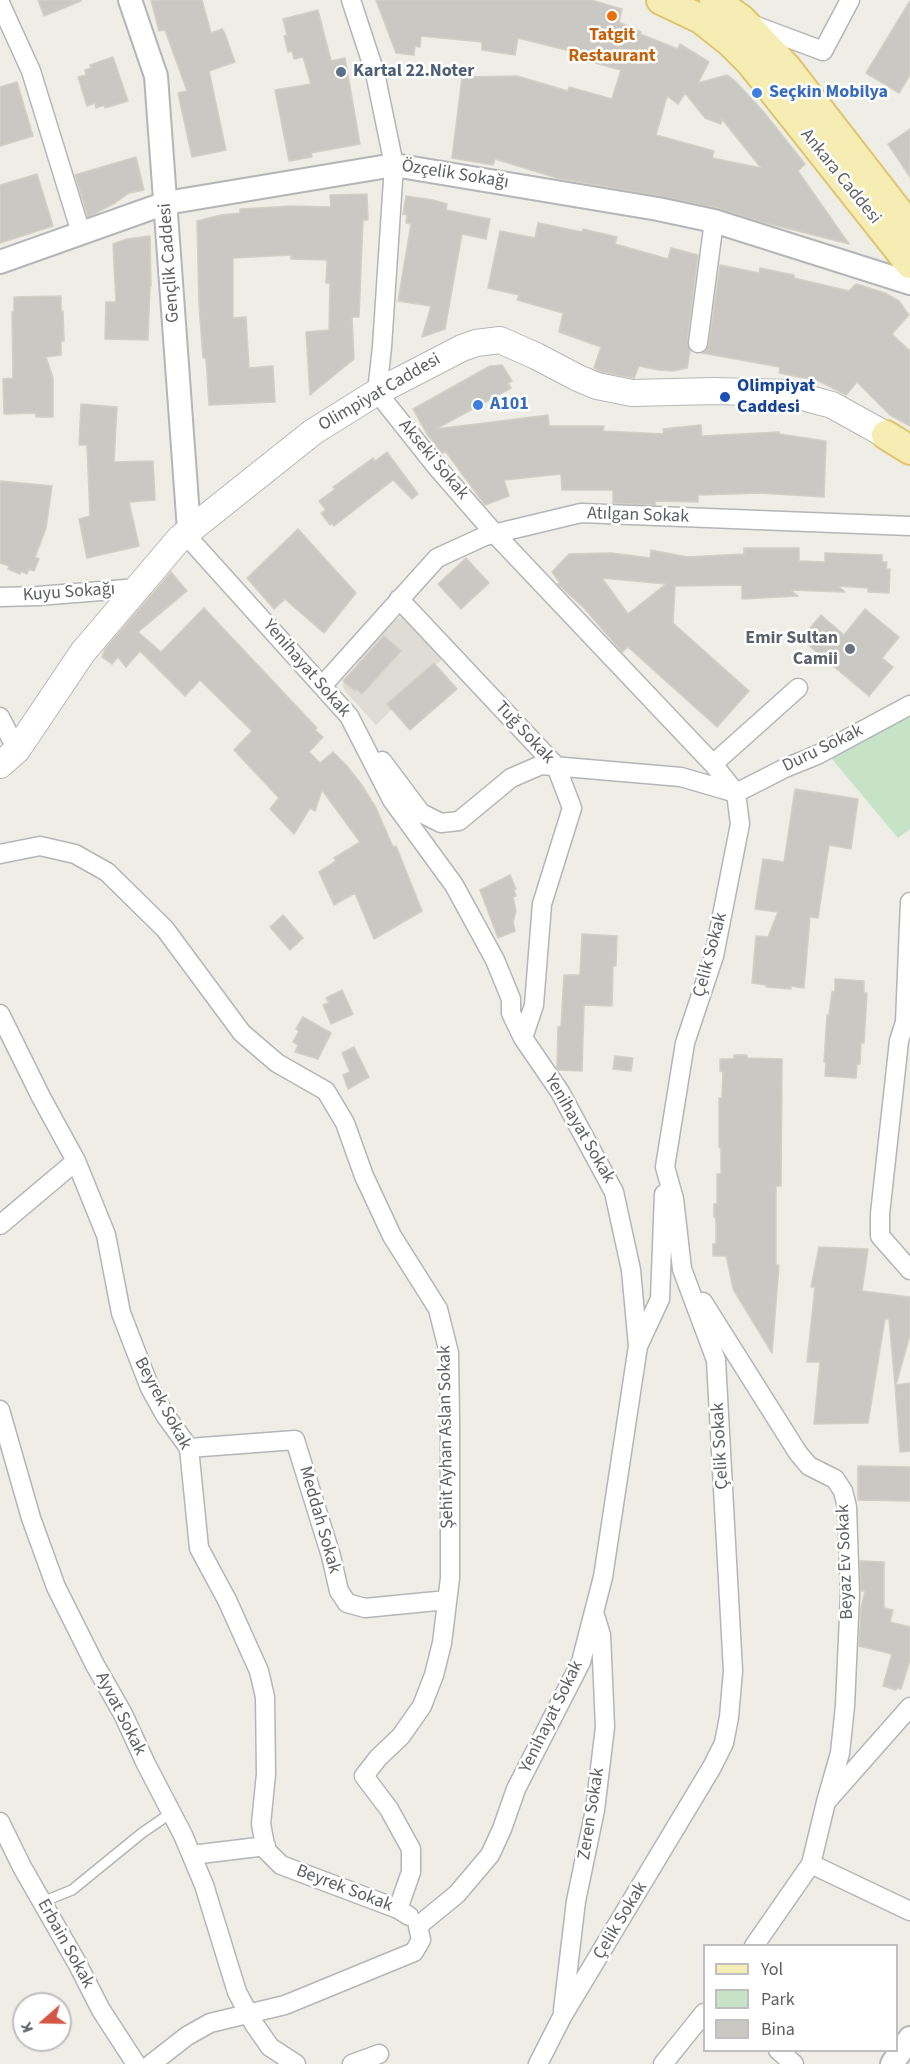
<!DOCTYPE html>
<html>
<head>
<meta charset="utf-8">
<style>
	body { margin:0 }
	#map { position:relative; width:910px; height:2064px; overflow:hidden; background:#eeede6; font-family:"Source Sans 3",sans-serif }
	canvas { display:block }
	.legend { position:absolute; left:703px; top:1944px; width:195px; height:108px; box-sizing:border-box; background:#fff; border:2px solid #bfbfc1; margin:0; padding:8px 10px; list-style:none; font-size:18px; color:#5e6064 }
	.legend li { display:flex; align-items:center; gap:12px; height:30px }
	.legend b { width:30px; border:2px solid #bfbfc1 }
	.north { position:absolute; left:12px; top:1992px; width:60px; height:60px; box-sizing:border-box; background:#fff; border:2px solid #bfbfc1; border-radius:50%; rotate:250deg; font-size:16px; font-weight:700; line-height:24px; text-align:center; color:#5e6064 }
	.north::after { content:''; display:block; margin:auto; width:21px; height:27px; background:#d45746; clip-path:polygon(50% 0,100% 100%,50% 72%,0 100%) }
</style>
</head>
<body>
<div id="map">
<canvas width="910" height="2064"></canvas>
<ul class="legend">
<li><b style="height:8px;background:#f5edb4"></b>Yol</li>
<li><b style="height:16px;background:#c6e2c7"></b>Park</li>
<li><b style="height:16px;background:#cac8c2"></b>Bina</li>
</ul>
<div class="north">K</div>
</div>
<script>
const context = document.querySelector('canvas').getContext('2d');
context.lineJoin = 'round';
function fill(path, color) {
  context.fillStyle = color;
  context.fill(path, 'evenodd');
}
function shape(rows) {
  const path = new Path2D();
  for (const r of rows) {
    path.moveTo(r[0], r[1]);
    for (let i = 2; i < r.length; i += 2) path.lineTo(r[i], r[i + 1]);
  }
  return path;
}
function strokePath(path, color, width, dash) {
  context.strokeStyle = color;
  context.lineWidth = width;
  context.lineCap = dash ? 'butt' : 'round';
  context.setLineDash(dash || []);
  context.stroke(path);
}
function label(font, color, halo, rows, align = 'center') {
  context.font = font + ' "Source Sans 3",sans-serif';
  context.lineWidth = 5;
  context.setLineDash([]);
  context.textBaseline = 'middle';
  context.strokeStyle = halo;
  context.fillStyle = color;
  for (const [text, x, y, turn = 0] of rows) {
    context.save();
    context.translate(x, y);
    context.rotate((+turn || 0) * Math.PI / 180);
    context.textAlign = isNaN(turn) ? turn : align;
    if (halo) context.strokeText(text, 0, 0);
    context.fillText(text, 0, 0);
    context.restore();
  }
}
fill(shape([
	[403,616,445,656,376,725,345,691,342,685,362,657,395,620]
]), '#dedcd5');
fill(shape([
	[910,717,910,829,898,838,832,759,870,736]
]), '#c6e2c7');
const building = shape([
	[38,0,81,0,81,1,44,16,38,0],
	[151,0,202,0,211,33,222,29,225,34,235,62,209,71,226,150,192,157,178,93,187,91,165,30,159,31,151,0],
	[376,0,591,0,622,9,619,22,641,32,640,34,678,49,680,44,709,62,698,83,727,75,735,81,763,111,805,164,798,171,849,244,758,221,717,208,660,196,557,178,495,159,493,165,452,158,462,77,517,76,568,91,569,87,612,99,621,70,573,57,574,52,518,38,515,55,482,50,482,42,421,36,420,47,415,46,414,55,396,53,376,0],
	[685,93,705,118,721,124,722,119,761,168,712,158,714,151,656,135,667,96,678,104,685,93],
	[910,1,910,75,899,93,866,73,910,1],
	[318,10,331,61,345,58,360,144,311,153,312,157,289,161,275,90,311,84,303,57,294,59,292,51,288,52,284,36,287,35,283,19,318,10],
	[113,57,128,101,105,108,104,105,96,108,95,103,87,106,78,77,86,75,85,70,91,68,90,65,113,57],
	[17,82,33,136,0,146,0,87,17,82],
	[910,129,910,177,888,144,910,129],
	[136,157,144,190,129,193,115,203,88,217,75,175,136,157],
	[37,174,53,226,0,243,0,185,37,174],
	[367,194,368,220,363,220,359,317,352,317,354,359,310,395,306,332,329,330,330,283,326,283,327,260,291,259,291,255,233,258,233,318,246,317,249,368,273,366,275,402,209,405,206,358,203,358,199,305,197,221,221,215,240,213,240,209,292,206,331,207,330,195,367,194],
	[406,196,433,200,447,204,446,210,490,219,486,239,462,234,445,329,422,337,431,306,398,301,411,224,406,223,407,215,403,214,406,196],
	[538,223,582,232,583,229,617,237,615,244,668,259,671,248,698,255,687,342,690,351,687,368,673,371,659,370,639,366,634,378,601,372,594,368,601,347,559,332,563,313,517,300,519,295,488,288,500,231,535,238,538,223],
	[150,236,151,286,150,286,148,340,105,339,106,302,116,302,113,244,127,239,150,236],
	[720,265,759,273,760,268,794,275,794,278,849,291,856,284,860,285,885,293,899,301,909,315,892,334,910,351,910,426,890,415,857,382,846,395,819,381,779,373,780,367,702,353,709,344,720,265],
	[61,296,61,311,63,311,64,341,61,341,61,355,46,357,53,378,53,417,36,417,36,413,4,414,3,379,13,378,12,312,14,312,14,297,61,296],
	[502,365,512,381,508,383,511,388,436,429,548,415,549,426,604,426,603,431,664,434,663,429,701,425,702,436,779,432,779,434,826,441,824,497,760,493,698,495,698,502,655,501,655,505,613,503,613,490,562,490,561,474,504,480,509,496,485,505,446,452,442,453,427,434,413,409,490,366,502,365],
	[81,404,117,407,114,462,153,461,155,500,129,502,139,546,87,558,79,519,90,516,87,445,79,445,81,404],
	[387,452,418,494,412,499,393,480,334,526,332,523,330,525,321,513,326,510,319,501,335,489,333,487,373,458,375,461,387,452],
	[0,481,52,486,46,528,35,557,39,559,34,571,29,569,27,574,21,571,20,574,8,569,9,566,0,563,0,481],
	[298,529,356,593,324,633,285,599,274,609,247,578,298,529],
	[744,548,799,548,799,561,825,562,825,553,882,555,882,562,887,562,886,569,890,569,889,593,868,592,868,588,838,586,845,592,790,590,798,596,742,599,742,585,675,586,673,623,749,691,717,727,628,647,622,652,584,608,558,584,560,583,552,572,569,554,611,553,650,558,651,550,687,557,744,554,744,548],
	[602,578,666,584,628,614,602,578],
	[466,558,489,583,461,609,438,584,466,558],
	[171,572,187,591,138,632,161,652,204,608,317,728,315,730,323,737,309,752,320,763,333,752,347,766,361,784,376,808,393,847,396,846,422,911,374,939,355,893,334,905,319,872,336,861,334,858,360,842,322,790,315,811,310,808,294,834,270,809,279,798,234,750,252,731,200,680,185,696,140,651,126,667,118,657,112,664,102,657,105,649,171,572],
	[865,609,899,637,882,658,893,667,869,696,801,639,821,615,844,635,865,609],
	[384,636,401,651,362,694,356,689,355,691,343,681,384,636],
	[434,663,457,689,410,730,387,704,434,663],
	[795,789,858,799,851,849,829,845,818,918,810,917,804,988,791,986,791,989,766,987,766,985,752,983,756,936,768,937,778,912,755,909,763,859,784,862,795,789],
	[510,875,516,889,514,890,516,896,513,897,516,911,513,922,515,931,498,938,480,890,510,875],
	[283,915,303,938,290,950,270,927,283,915],
	[582,934,617,936,616,966,613,966,612,1006,584,1005,582,1071,558,1070,557,1067,558,1027,561,1027,564,975,580,975,582,934],
	[835,979,864,981,864,993,867,993,864,1043,861,1043,860,1064,857,1064,856,1078,825,1076,826,1062,824,1062,827,1015,829,1015,832,992,835,991,835,979],
	[342,990,353,1014,331,1024,323,1005,329,1003,326,998,342,990],
	[303,1017,331,1033,318,1059,295,1052,298,1045,293,1042,299,1031,296,1029,303,1017],
	[354,1047,369,1077,348,1089,343,1075,350,1072,342,1053,354,1047],
	[734,1055,747,1055,747,1058,782,1059,781,1186,776,1186,776,1265,779,1265,772,1353,733,1289,727,1259,726,1256,713,1256,713,1244,716,1244,716,1218,714,1217,714,1204,717,1204,717,1174,721,1174,721,1148,719,1147,719,1098,722,1098,723,1072,720,1071,720,1059,734,1059,734,1055],
	[615,1056,633,1058,631,1071,613,1069,615,1056],
	[819,1247,868,1249,862,1291,910,1297,910,1335,896,1385,910,1383,910,1451,900,1452,895,1385,896,1385,895,1385,889,1319,885,1319,868,1423,814,1424,820,1362,807,1362,815,1287,811,1287,819,1247],
	[858,1466,910,1467,910,1501,858,1500,858,1466],
	[860,1561,884,1562,884,1608,893,1610,890,1622,910,1627,910,1660,901,1689,896,1688,896,1690,883,1686,892,1654,859,1646,861,1608,865,1591,861,1591,860,1561]
]);
fill(building, '#cac8c2');
strokePath(building, '#d2cfc5', 1.5);
const service = shape([
	[42,1902,72,1890,142,1833,171,1813]
]);
const minor = shape([
	[351,0,375,73,394,165,382,347,377,392,435,465,495,534,713,764,736,793,740,824,714,956,685,1043,665,1167,674,1199,682,1269,716,1360,733,1671,729,1717,724,1743,712,1767,563,2015,538,2064],
	[0,3,31,71,81,233],
	[751,24,823,51],
	[823,51,850,0],
	[698,343,714,221],
	[185,534,349,716,392,800,454,885,495,960,511,999,511,1013,523,1038,560,1092,614,1192,631,1270,638,1346,603,1577,581,1662,516,1789,502,1829,490,1855,457,1894,418,1926],
	[0,597,38,596,138,588],
	[399,599,556,766,572,808,542,904,534,1005,523,1038],
	[322,686,437,558,485,536,581,513,910,526],
	[0,717,17,750],
	[382,761,421,813,441,823,459,821,511,778,541,765,681,777,736,793],
	[713,764,798,688],
	[736,793,785,768,817,755,910,705],
	[0,854,40,846,75,854,107,872,165,929,242,1033,277,1063,326,1091,345,1123,364,1176,392,1236,438,1309,449,1353,450,1421,450,1578,442,1643,434,1675,422,1706,401,1736,378,1758,364,1776,389,1809,411,1849,411,1872,398,1909],
	[910,902,905,1022,899,1041,880,1214,880,1236,910,1270],
	[0,1014,41,1097,76,1161,106,1235,121,1313,150,1388,165,1415,189,1448,199,1548,227,1600,259,1671,265,1697,266,1774,261,1824,266,1850,281,1865,398,1909,409,1916],
	[0,1225,76,1161],
	[703,1302,798,1453,809,1466,835,1479,843,1491,847,1507,850,1594,845,1706,840,1753,826,1802],
	[639,1344,660,1299,664,1194],
	[0,1410,31,1518,56,1587,95,1665,123,1714,146,1764,183,1835,204,1885,237,1992,254,2024,270,2047,296,2064],
	[189,1448,295,1440,331,1556,339,1591,347,1603,365,1608,447,1600],
	[0,1822,22,1867,77,1963,101,2010,136,2064],
	[192,1855,266,1846],
	[811,1864,910,1911],
	[754,1946,811,1864,826,1802,910,1707],
	[563,2010,576,1901,595,1810,605,1727,601,1635,594,1612],
	[778,2050,794,2064],
	[151,2064,187,2036,210,2023,285,2005,414,1952,421,1940,418,1926],
	[352,2064,379,2054],
	[663,2064,704,2013]
]);
const tertiary = shape([
	[130,0,156,76,189,530],
	[0,262,166,203,394,165,658,209,714,221,910,283],
	[892,2064,910,2038]
]);
const secondary = shape([
	[0,765,17,750,83,652,180,538,313,432,377,392,462,348,476,343,500,340,536,356,578,378,597,386,632,393,714,391,788,393,832,405,886,435]
]);
const primary = shape([
	[661,0,701,19,730,42,751,63,910,264],
	[714,0,741,19,787,68,910,227],
	[886,435,910,450]
]);
strokePath(service, '#b3b5b9', 12);
strokePath(minor, '#b3b5b9', 21);
strokePath(tertiary, '#b3b5b9', 26);
strokePath(secondary, '#b5b7bb', 28);
strokePath(primary, '#e0c56d', 32);
strokePath(service, '#fff', 9);
strokePath(minor, '#fff', 18);
strokePath(tertiary, '#fff', 22);
strokePath(secondary, '#fff', 26);
strokePath(primary, '#f5edb4', 28);
for (const [x, y, r, color] of [
	[612,16,6,"#e8710a"],
	[341,72,6,"#5c6f8a"],
	[757,93,6,"#3f7fe0"],
	[725,397,6,"#1a4fb4"],
	[478,405,6,"#3f7fe0"],
	[850,649,6,"#6b7280"]
]) {
  const dot = new Path2D();
  dot.arc(x, y, r, 0, 2 * Math.PI);
  context.fillStyle = color;
  context.fill(dot);
  strokePath(dot, '#fff', 2);
}
label('bold 18px', '#c56008', '#fff', [
	["Tatgit",612,36],
	["Restaurant",612,57]
]);
label('bold 18px', '#4e5e75', '#fff', [
	["Kartal 22.Noter",353,72]
], 'left');
label('bold 18px', '#366cbe', '#fff', [
	["Seçkin Mobilya",769,93],
	["A101",490,405]
], 'left');
label('18px', '#5e6064', '#fff', [
	["Özçelik Sokağı",455,175,9],
	["Ankara Caddesi",840,177,51],
	["Gençlik Caddesi",170,263,-94],
	["Olimpiyat Caddesi",380,393,-30],
	["Akseki Sokak",433,460,50],
	["Atılgan Sokak",638,516,2],
	["Kuyu Sokağı",69,593,-4],
	["Yenihayat Sokak",306,669,49],
	["Tuğ Sokak",524,733,47],
	["Duru Sokak",823,749,-26],
	["Çelik Sokak",711,955,-75],
	["Yenihayat Sokak",579,1129,60],
	["Beyrek Sokak",162,1404,62],
	["Şehit Ayhan Aslan Sokak",447,1437,-91],
	["Çelik Sokak",721,1446,-93],
	["Meddah Sokak",319,1520,74],
	["Beyaz Ev Sokak",846,1562,-92],
	["Ayvat Sokak",120,1714,63],
	["Yenihayat Sokak",552,1717,-64],
	["Zeren Sokak",592,1814,-81],
	["Beyrek Sokak",344,1889,21],
	["Çelik Sokak",621,1921,-59],
	["Erbain Sokak",65,1944,61]
]);
label('bold 18px', '#164399', '#fff', [
	["Oli̇mpi̇yat",737,387],
	["Caddesi̇",737,408]
], 'left');
label('bold 18px', '#5b616d', '#fff', [
	["Emir Sultan",838,639],
	["Camii",838,660]
], 'right');
</script>
</body>
</html>
